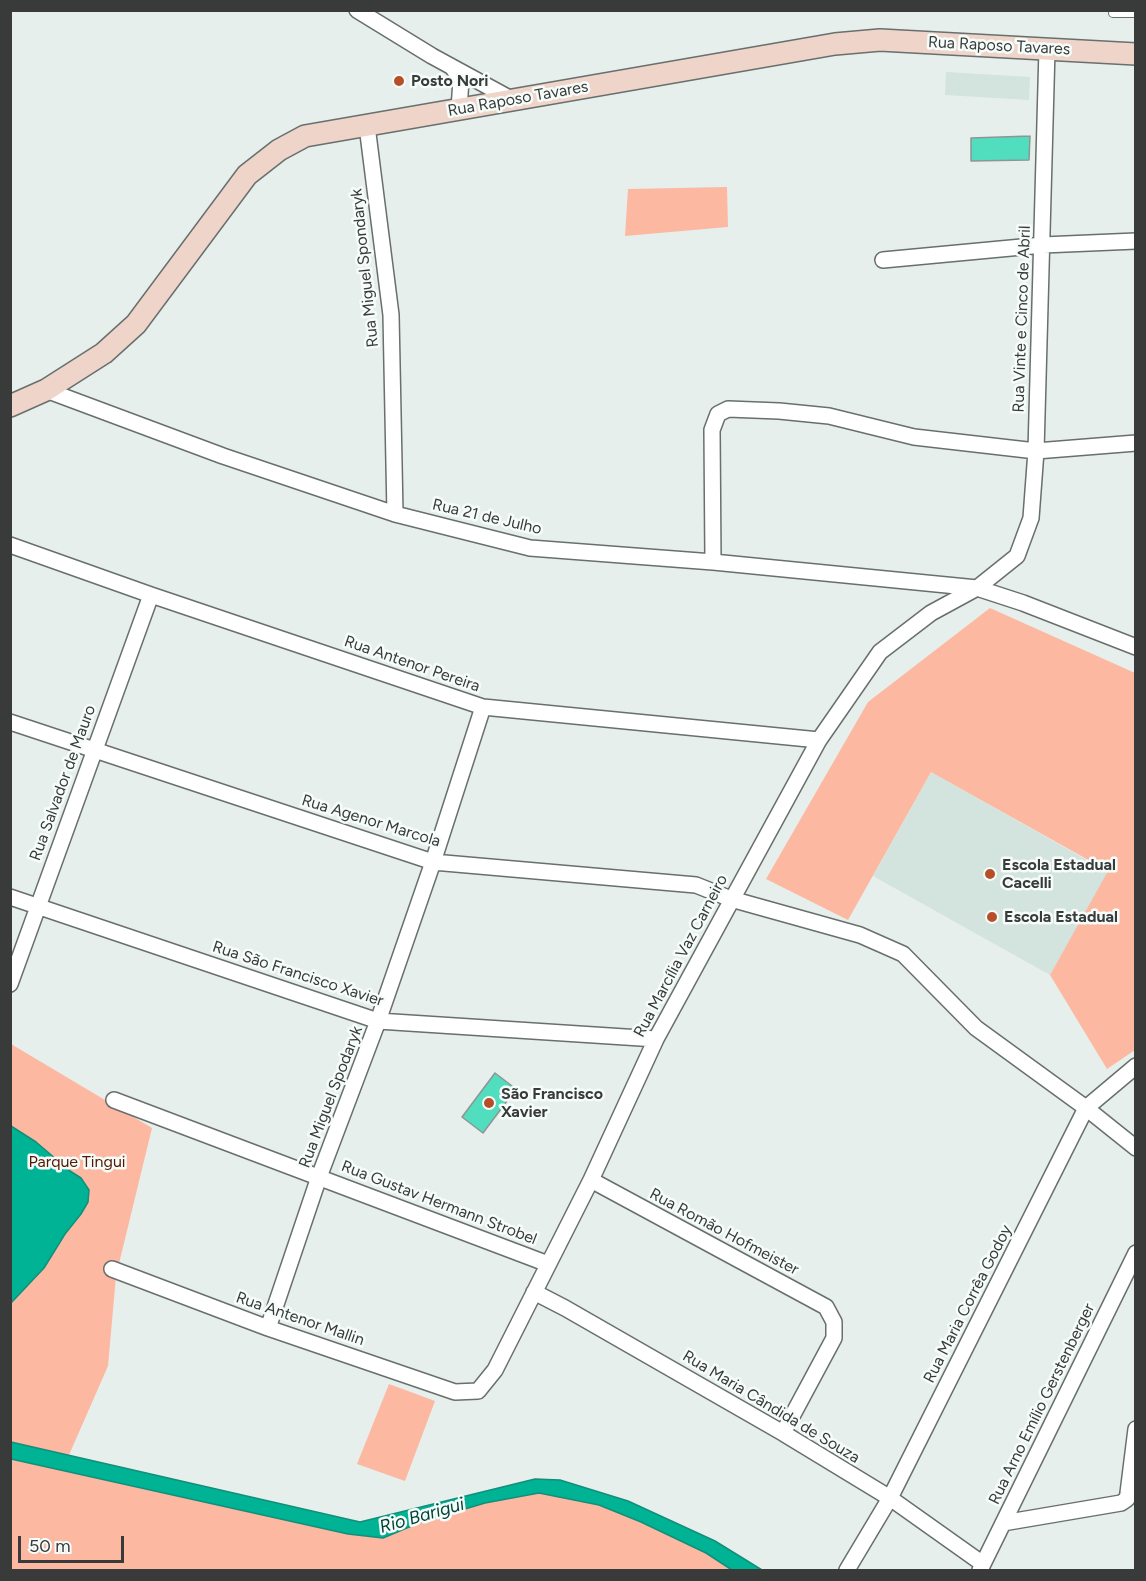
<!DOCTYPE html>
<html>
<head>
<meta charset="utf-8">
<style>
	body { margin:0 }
	#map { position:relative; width:1146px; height:1581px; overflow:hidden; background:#e7efec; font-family:Figtree,sans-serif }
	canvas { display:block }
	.frame { position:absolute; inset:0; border:12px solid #383b3a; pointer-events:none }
	.scale { position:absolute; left:18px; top:1536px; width:106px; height:27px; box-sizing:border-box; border:3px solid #383b3a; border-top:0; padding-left:8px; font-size:18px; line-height:21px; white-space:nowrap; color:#383b3a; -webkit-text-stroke:4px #f5fcfa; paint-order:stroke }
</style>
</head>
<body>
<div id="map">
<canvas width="1146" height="1581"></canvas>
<div class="frame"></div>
<div class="scale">50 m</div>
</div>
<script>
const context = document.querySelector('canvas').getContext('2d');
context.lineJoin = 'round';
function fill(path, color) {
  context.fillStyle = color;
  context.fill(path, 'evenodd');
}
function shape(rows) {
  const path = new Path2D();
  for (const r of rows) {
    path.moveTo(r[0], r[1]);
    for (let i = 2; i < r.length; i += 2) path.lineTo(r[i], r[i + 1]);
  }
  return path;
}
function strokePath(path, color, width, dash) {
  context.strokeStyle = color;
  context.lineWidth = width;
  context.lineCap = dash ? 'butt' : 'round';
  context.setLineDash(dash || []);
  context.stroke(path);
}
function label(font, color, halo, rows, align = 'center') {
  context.font = font + ' Figtree,sans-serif';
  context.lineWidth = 5;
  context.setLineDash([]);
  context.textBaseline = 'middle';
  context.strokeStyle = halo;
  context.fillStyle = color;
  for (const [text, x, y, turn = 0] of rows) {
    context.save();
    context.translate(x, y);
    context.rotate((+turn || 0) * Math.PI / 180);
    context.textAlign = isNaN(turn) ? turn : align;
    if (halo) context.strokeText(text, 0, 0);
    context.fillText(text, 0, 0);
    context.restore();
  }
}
fill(shape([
	[946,72,1030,77,1029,100,945,95],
	[931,772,1108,872,1050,975,873,876]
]), '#d3e3de');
fill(shape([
	[727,187,728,227,625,236,628,189],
	[990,608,1135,673,1135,1050,1107,1069,1050,975,1108,871,931,772,848,920,766,879,868,702],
	[11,1044,152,1128,116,1276,108,1366,69,1455,360,1522,535,1479,560,1480,628,1501,715,1541,762,1570,11,1570],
	[389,1384,435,1401,405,1481,357,1464]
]), '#fcb8a1');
const water = shape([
	[11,1126,36,1142,70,1171,81,1178,89,1190,88,1202,81,1214,65,1234,44,1268,11,1303,11,1126],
	[11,1442,360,1522,535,1479,560,1480,628,1501,715,1541,762,1570,732,1570,706,1553,641,1522,599,1505,539,1493,485,1503,421,1522,383,1538,348,1534,11,1459,11,1442]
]);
fill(water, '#00b395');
strokePath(water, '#118f7a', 1.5);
const building = shape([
	[1030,136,1029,160,971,161,971,138,1030,136],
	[495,1073,516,1089,483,1133,462,1117,495,1073]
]);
fill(building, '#50debe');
strokePath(building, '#8f9593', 1.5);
const lane = shape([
	[1113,13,1136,13]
]);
const street = shape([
	[357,10,432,56,511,99],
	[452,67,461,79,459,110],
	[367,126,391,315,395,514],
	[883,260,1043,245,1136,241],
	[46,390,223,456,395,514,530,548,713,562,977,588,1023,603,1136,647],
	[10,545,151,595,483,707,819,740],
	[713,562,712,430,718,414,728,409,779,411,829,416,914,437,1036,451,1136,443],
	[10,722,433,862,696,885,731,899,860,935,903,954,976,1028,1086,1108,1136,1148],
	[10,897,378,1021,656,1039],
	[10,984,151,595],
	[114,1100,548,1264],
	[591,1180,826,1307,834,1322,834,1338,783,1433],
	[112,1269,268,1328,455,1392,478,1391,495,1370,591,1180,656,1039,819,740,880,652,931,613,977,588,1017,556,1031,518,1036,451,1047,49],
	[534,1292,565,1308,783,1433,890,1498,983,1564],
	[268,1328,319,1177,378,1021,433,862,483,707],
	[1003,1523,1121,1503,1127,1499,1128,1493,1136,1429],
	[847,1570,890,1498,1086,1108,1136,1066],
	[980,1570,1136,1253]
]);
const secondary = shape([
	[10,406,46,390,104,353,136,324,247,175,279,150,305,136,835,44,880,40,1136,54]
]);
strokePath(lane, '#686f6d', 10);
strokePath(street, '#686f6d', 18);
strokePath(secondary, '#686f6d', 24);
strokePath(lane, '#fff', 8);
strokePath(street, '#fff', 15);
strokePath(secondary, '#efd4ca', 21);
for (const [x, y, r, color] of [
	[399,81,6,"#b64f29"],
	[990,874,6,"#b64f29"],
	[992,917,6,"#b64f29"],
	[489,1103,6,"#b64f29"]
]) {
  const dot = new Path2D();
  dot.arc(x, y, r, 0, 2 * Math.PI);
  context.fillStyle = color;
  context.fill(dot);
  strokePath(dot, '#f5fcfa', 2);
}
label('16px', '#383b3a', '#f5fcfa', [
	["Rua Raposo Tavares",999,46,3],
	["Rua Raposo Tavares",518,99,-10],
	["Rua Miguel Spondaryk",365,268,-96],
	["Rua Vinte e Cinco de Abril",1022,319,-88],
	["Rua 21 de Julho",487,517,13],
	["Rua Antenor Pereira",412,664,19],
	["Rua Salvador de Mauro",63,783,-70],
	["Rua Agenor Marcola",371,821,17],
	["Rua Marcília Vaz Carneiro",681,956,-62],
	["Rua São Francisco Xavier",298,974,18],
	["Rua Miguel Spodaryk",331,1097,-69],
	["Rua Gustav Hermann Strobel",439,1203,21],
	["Rua Romão Hofmeister",724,1232,28],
	["Rua Maria Corrêa Godoy",968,1304,-63],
	["Rua Antenor Mallin",300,1319,19],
	["Rua Arno Emílio Gerstenberger",1042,1404,-64],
	["Rua Maria Cândida de Souza",771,1407,31]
]);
label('bold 16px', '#383b3a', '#f5fcfa', [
	["Posto Nori",411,81],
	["Escola Estadual",1002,865],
	["Cacelli",1002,883],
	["Escola Estadual",1004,917],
	["São Francisco",501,1094],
	["Xavier",501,1112]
], 'left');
label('16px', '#551801', '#f5fcfa', [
	["Parque Tingui",77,1162]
]);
label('italic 18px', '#004135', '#f5fcfa', [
	["Rio Barigui",422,1516,-16]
]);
</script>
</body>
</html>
